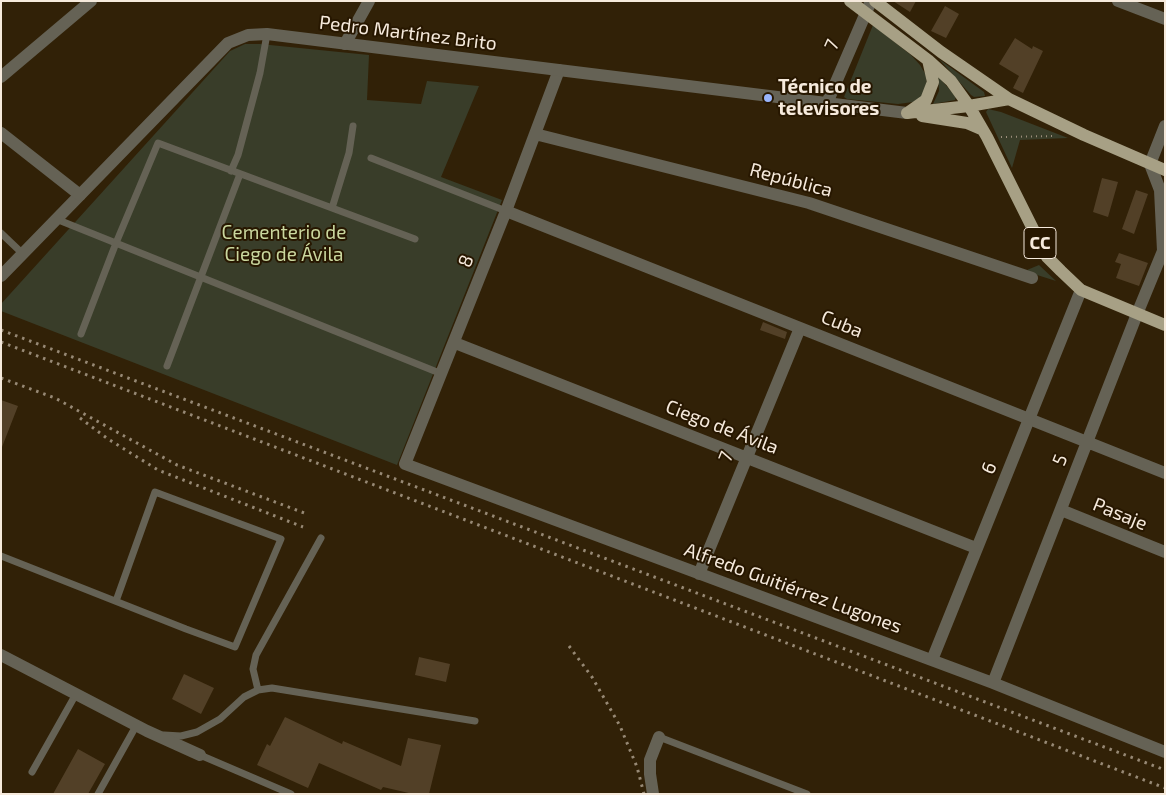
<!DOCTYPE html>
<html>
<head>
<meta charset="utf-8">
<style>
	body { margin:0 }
	#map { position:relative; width:1166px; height:795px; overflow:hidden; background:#312107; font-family:"Exo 2",sans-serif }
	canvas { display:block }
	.frame { position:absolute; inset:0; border:2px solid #f6eadc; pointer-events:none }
</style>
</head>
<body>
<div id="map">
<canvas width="1166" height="795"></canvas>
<div class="frame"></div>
</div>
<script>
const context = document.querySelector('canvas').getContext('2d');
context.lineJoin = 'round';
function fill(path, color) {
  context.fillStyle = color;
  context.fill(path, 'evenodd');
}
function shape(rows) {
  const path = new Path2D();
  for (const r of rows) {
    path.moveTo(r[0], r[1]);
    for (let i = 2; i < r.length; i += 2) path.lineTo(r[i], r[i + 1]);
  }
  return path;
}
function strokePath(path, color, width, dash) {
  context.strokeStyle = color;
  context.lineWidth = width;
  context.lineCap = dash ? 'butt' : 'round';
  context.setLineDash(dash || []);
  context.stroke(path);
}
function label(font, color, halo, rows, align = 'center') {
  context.font = font + ' "Exo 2",sans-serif';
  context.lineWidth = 4;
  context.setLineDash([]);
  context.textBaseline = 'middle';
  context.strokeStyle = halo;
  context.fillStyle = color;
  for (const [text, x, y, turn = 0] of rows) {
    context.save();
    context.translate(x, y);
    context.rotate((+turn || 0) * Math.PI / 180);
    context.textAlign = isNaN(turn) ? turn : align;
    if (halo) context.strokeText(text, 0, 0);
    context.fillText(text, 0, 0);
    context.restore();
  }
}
fill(shape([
	[873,25,911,55,920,65,926,75,927,84,922,98,913,102,898,104,847,99,844,97],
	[245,44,260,44,369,55,367,100,421,104,427,81,479,86,441,177,502,200,397,465,1,311,1,304,230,51],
	[939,59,984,92,985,96,974,97,971,95],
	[938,76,956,97,955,100,933,104,939,91],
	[988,109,1001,112,1068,138,1020,140,1012,168,986,112],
	[1039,265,1056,281,1034,274,1027,270]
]), '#393d29');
fill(shape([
	[893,1,916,1,910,12],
	[945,6,959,14,946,38,931,31],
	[1015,38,1032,49,1033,46,1043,51,1023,93,1013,88,1019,76,999,64],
	[1102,178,1118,182,1108,217,1093,212],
	[1136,190,1148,194,1134,234,1122,229],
	[1119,253,1148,263,1139,286,1116,278,1121,264,1115,262],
	[763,322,787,332,785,339,760,330],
	[1,400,18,406,2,447,1,447],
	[419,657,450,664,446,682,415,675],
	[184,674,214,688,201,714,172,699],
	[285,717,342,744,343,741,401,766,408,738,441,745,429,794,413,794,383,787,381,790,319,763,308,788,257,765,267,744,270,746],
	[78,749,105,764,88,794,53,794]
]), '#524027');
strokePath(shape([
	[1001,137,1056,136]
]), '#9d8f7c', 2, [1, 4]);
strokePath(shape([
	[371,158,506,211],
	[231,171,238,155,260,73,267,34],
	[332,208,349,153,353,126],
	[56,219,442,374],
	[1,233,23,254],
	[81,334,116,243,158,143,415,239],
	[167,366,240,174],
	[1,556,186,629,235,647,281,539,155,492,116,601],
	[258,690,253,669,256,655,321,538],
	[164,735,181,736,197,732,220,719,244,697,258,690,272,688,475,721],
	[659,737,807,794],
	[200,755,291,794],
	[32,772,76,694],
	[98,794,136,726]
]), '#656255', 7);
strokePath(shape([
	[1118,1,1165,19],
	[345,44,369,1],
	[559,70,506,211,405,464,993,683,1165,752],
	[1,77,91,1],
	[827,103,871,1],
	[535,134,809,203,1032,278],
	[506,211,1165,473],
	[1,276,80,195],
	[455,343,976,548],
	[1061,510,1165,552],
	[699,574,800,328],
	[1,655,147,731,200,755],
	[932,660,1081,290],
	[993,683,1137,314]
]), '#656255', 12);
strokePath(shape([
	[1,133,80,195,228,43,248,35,267,34,907,113],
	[1163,251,1160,190,1150,164,1165,126],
	[1137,314,1165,246],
	[653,794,650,774,650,760,659,737]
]), '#656255', 12);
strokePath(shape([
	[850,1,928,60,951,81,969,106,987,137,1047,257,1061,271,1081,290,1165,325],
	[875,1,941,52,1009,99,1084,135,1165,170],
	[909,112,926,100,933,82,928,60],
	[907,113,969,106,1009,99],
	[922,116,967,123,981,129]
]), '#a7a085', 12);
strokePath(shape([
	[1,330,1165,770],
	[1,342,1165,788],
	[1,378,55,398,177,465,307,514],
	[80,418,108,439,158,470,303,527],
	[569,646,592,677,620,726,637,767,644,794]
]), '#978975', 3, [2.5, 5]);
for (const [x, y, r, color] of [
	[768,98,5,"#99b5fd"]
]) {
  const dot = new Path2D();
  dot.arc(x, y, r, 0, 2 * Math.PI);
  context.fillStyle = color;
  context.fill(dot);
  strokePath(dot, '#271700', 2);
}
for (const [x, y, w] of [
	[1040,243,32]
]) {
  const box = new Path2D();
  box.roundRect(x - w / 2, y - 15.5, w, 31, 4);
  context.fillStyle = '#271700';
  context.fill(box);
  strokePath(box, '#f6eadc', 1);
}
label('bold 18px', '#f6eadc', null, [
	["CC",1040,243]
]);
label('19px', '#f6eadc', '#271700', [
	["Pedro Martínez Brito",408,33,7],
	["7",832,45,-66],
	["República",791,180,15],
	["8",466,261,-69],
	["Cuba",842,324,22],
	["Ciego de Ávila",722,427,21],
	["7",726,457,-68],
	["5",1060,460,-69],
	["6",989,468,-67],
	["Pasaje",1120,514,22],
	["Alfredo Guitiérrez Lugones",793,588,20]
]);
label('bold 19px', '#f6eadc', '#271700', [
	["Técnico de",778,87],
	["televisores",778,109]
], 'left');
label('19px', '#cad79e', '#271700', [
	["Cementerio de",284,233],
	["Ciego de Ávila",284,255]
]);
</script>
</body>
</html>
